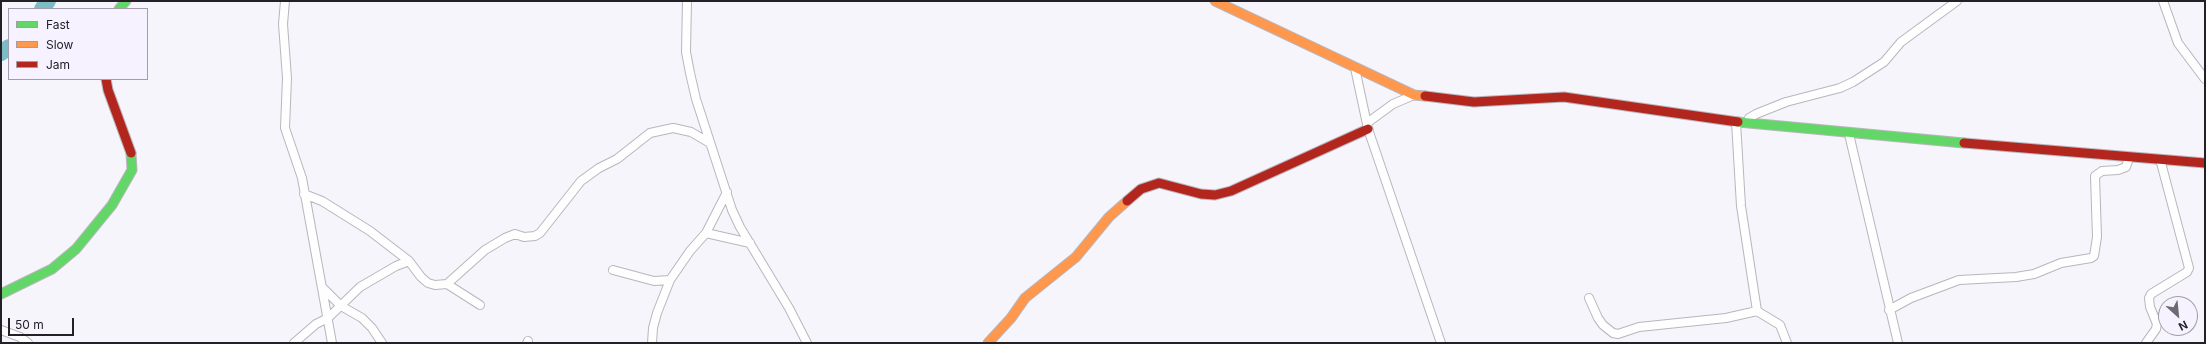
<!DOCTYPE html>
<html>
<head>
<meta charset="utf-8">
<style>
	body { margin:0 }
	#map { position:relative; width:2206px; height:344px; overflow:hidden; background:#f7f5fc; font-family:Inter,sans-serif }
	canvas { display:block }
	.frame { position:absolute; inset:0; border:2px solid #232127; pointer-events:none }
	.legend { position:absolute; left:8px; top:8px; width:140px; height:72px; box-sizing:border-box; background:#f6f2ff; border:1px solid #a29ea9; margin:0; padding:5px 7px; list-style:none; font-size:12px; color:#232127 }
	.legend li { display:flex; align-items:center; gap:8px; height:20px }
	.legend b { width:20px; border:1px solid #a29ea9 }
	.north { position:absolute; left:2158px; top:296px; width:40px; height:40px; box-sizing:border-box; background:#f6f2ff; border:1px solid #a29ea9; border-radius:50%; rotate:153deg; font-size:11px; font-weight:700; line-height:16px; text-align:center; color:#232127 }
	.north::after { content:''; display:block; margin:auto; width:14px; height:18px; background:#6d6b72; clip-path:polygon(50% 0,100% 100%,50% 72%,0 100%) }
	.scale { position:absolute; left:8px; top:318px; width:66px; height:18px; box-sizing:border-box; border:2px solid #232127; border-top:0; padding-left:5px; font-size:12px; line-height:14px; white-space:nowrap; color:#232127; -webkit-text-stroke:3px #f6f2ff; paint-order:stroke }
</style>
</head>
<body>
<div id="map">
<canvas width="2206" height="344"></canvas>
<div class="frame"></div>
<ul class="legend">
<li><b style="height:5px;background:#63d668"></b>Fast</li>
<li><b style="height:5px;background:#ff974d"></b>Slow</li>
<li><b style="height:5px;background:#b3261e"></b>Jam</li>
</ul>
<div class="north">N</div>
<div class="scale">50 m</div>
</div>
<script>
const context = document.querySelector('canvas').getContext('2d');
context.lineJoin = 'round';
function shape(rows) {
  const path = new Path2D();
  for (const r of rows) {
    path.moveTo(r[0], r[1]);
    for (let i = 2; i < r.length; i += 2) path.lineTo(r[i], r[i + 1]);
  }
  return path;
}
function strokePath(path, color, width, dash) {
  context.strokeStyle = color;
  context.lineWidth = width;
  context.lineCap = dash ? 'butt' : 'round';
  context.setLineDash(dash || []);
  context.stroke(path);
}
strokePath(shape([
	[42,9,48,1],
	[1,53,9,47]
]), '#7cbdc5', 16);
const street = shape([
	[285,1,283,24,287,78,285,128,302,178,332,343],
	[687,1,686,52,690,73,696,99,732,210,740,227,789,308,807,343],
	[2163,1,2178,43,2205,79],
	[1355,68,1368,129,1441,343],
	[1736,122,1741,206,1757,311,1780,325,1787,343],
	[1367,123,1393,104,1414,95],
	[1747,123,1749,118,1756,114,1786,102,1840,88,1853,82,1884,62,1901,42,1957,1],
	[1849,134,1898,343],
	[304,194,322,201,370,231,409,261,421,277,428,283,435,285,447,284,480,305],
	[706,233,750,243],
	[613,270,654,281,670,280],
	[447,284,485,250,505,238,515,234,524,237,535,236,540,233,581,181,599,168,617,159,650,133,673,128,691,132,710,143],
	[322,287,341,306,362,318,372,328,382,343],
	[1589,298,1598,318,1603,325,1613,333,1618,334,1639,327,1726,318,1757,311],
	[1889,310,1911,298,1959,280,2016,277,2034,274,2061,263,2091,258,2094,256,2097,237,2095,176,2102,171,2118,170,2126,167,2129,158],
	[1,330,20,337,28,343],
	[294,343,316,324,328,318,360,287,396,266,409,261],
	[527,343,528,341],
	[652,343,653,328,657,313,670,280,690,251,706,233,727,192],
	[2146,343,2156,329,2157,324,2150,307,2149,298,2151,294,2187,272,2189,268,2160,159]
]);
const fast = shape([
	[119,9,126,1],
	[1738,122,1964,143],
	[1,294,52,269,76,249,112,205,132,170,131,153]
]);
const slow = shape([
	[1215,1,1414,95,1425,96],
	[988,343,1011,318,1025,298,1076,257,1109,217,1127,201]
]);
const jam = shape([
	[106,79,108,90,131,153],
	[1425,96,1474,102,1564,97,1738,122],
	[1964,143,2205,163],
	[1127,201,1141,189,1159,183,1201,194,1215,195,1231,191,1368,129]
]);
strokePath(street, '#b8b6bc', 10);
strokePath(fast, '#b8b6bc', 11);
strokePath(slow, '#b8b6bc', 11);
strokePath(jam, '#b8b6bc', 11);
strokePath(street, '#fefeff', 8);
strokePath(fast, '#63d668', 9);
strokePath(slow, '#ff974d', 9);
strokePath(jam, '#b3261e', 9);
</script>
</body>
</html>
